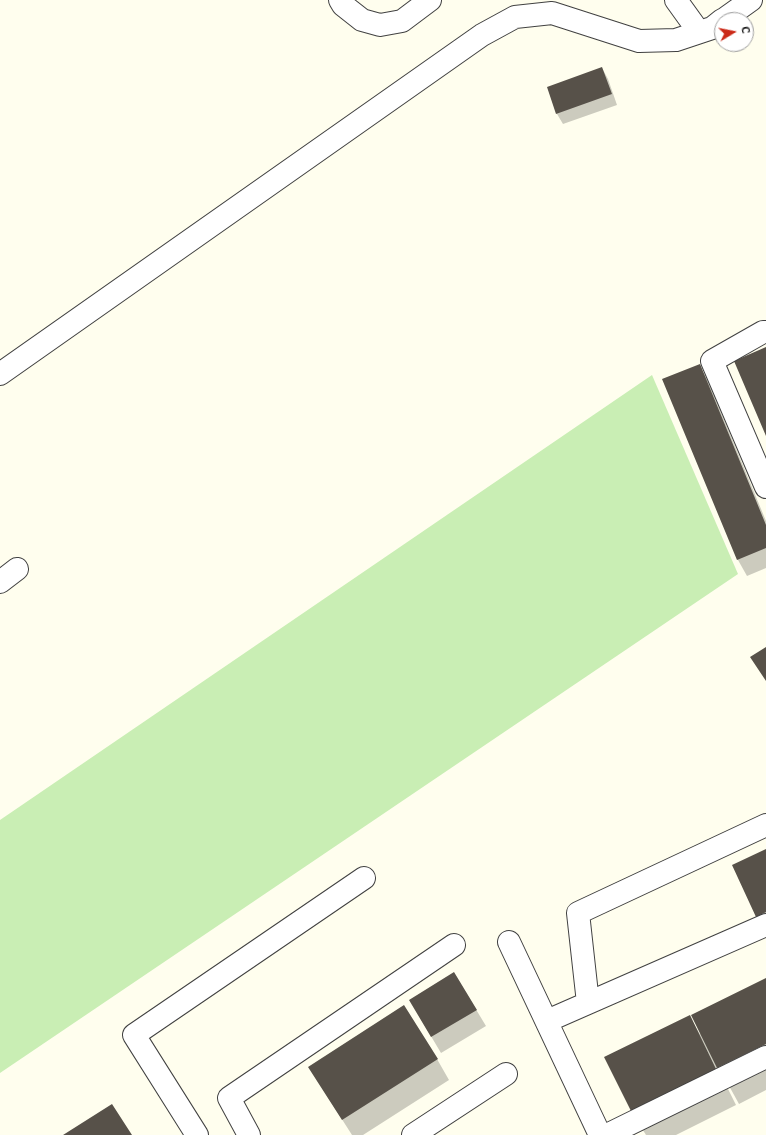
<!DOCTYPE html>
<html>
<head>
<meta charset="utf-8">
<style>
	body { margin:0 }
	#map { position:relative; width:766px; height:1135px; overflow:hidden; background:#fffeee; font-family:Bitter,serif }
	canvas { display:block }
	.north { position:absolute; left:714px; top:12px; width:40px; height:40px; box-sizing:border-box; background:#fff; border:1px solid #9f9f9f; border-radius:50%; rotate:80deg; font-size:11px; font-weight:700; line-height:16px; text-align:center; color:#0e0e0e }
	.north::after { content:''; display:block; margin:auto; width:14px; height:18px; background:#cb2a18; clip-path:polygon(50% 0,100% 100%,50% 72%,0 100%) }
</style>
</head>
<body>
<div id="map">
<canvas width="766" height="1135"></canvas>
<div class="north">С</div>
</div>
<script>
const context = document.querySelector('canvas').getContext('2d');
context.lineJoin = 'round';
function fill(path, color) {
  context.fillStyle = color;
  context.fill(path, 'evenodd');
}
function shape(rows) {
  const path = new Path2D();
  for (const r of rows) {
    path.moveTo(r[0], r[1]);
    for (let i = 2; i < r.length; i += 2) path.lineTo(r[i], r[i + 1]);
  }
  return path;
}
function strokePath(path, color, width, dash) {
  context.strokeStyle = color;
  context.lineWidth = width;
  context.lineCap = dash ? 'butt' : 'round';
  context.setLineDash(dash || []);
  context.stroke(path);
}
fill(shape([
	[652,375,738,574,0,1073,0,820]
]), '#c9eeb4');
fill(shape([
	[602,68,608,79,617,105,563,124,557,114,548,88],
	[699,365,708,381,766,521,766,568,747,576,738,560,664,380],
	[766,850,766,931,757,916],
	[454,973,486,1026,441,1053,419,1016],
	[766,979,766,1090,739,1104,728,1084,726,1085,736,1105,676,1135,646,1135,631,1111,689,1016,700,1034],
	[437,1059,449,1080,363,1135,352,1135,322,1088]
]), '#0003');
fill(shape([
	[602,67,612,94,556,114,547,87],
	[766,347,766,436,734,361],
	[700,364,766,525,766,548,737,560,662,379],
	[766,647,766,681,750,657],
	[766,849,766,912,756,917,732,865],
	[454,972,477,1010,431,1037,409,1000],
	[766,978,766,1044,717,1068,691,1015],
	[404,1005,438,1059,342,1120,308,1067],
	[690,1015,716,1069,631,1111,604,1057],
	[112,1104,132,1135,63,1135]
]), '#575149');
const minor = shape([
	[340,0,343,5,362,20,380,25,402,21,430,0],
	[676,0,699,32],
	[723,20,751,0],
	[766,332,763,332,712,361,766,487],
	[0,374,482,35,515,17,552,13,639,41,676,40,712,28,722,20],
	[0,582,17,569],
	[509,942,600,1135],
	[588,1003,578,913,766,825],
	[547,1021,766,925],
	[197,1135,134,1035,364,878],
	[249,1135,229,1098,454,945],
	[413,1135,506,1074],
	[607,1135,766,1057]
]);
strokePath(minor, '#414141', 24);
strokePath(minor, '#fff', 22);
</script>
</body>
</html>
